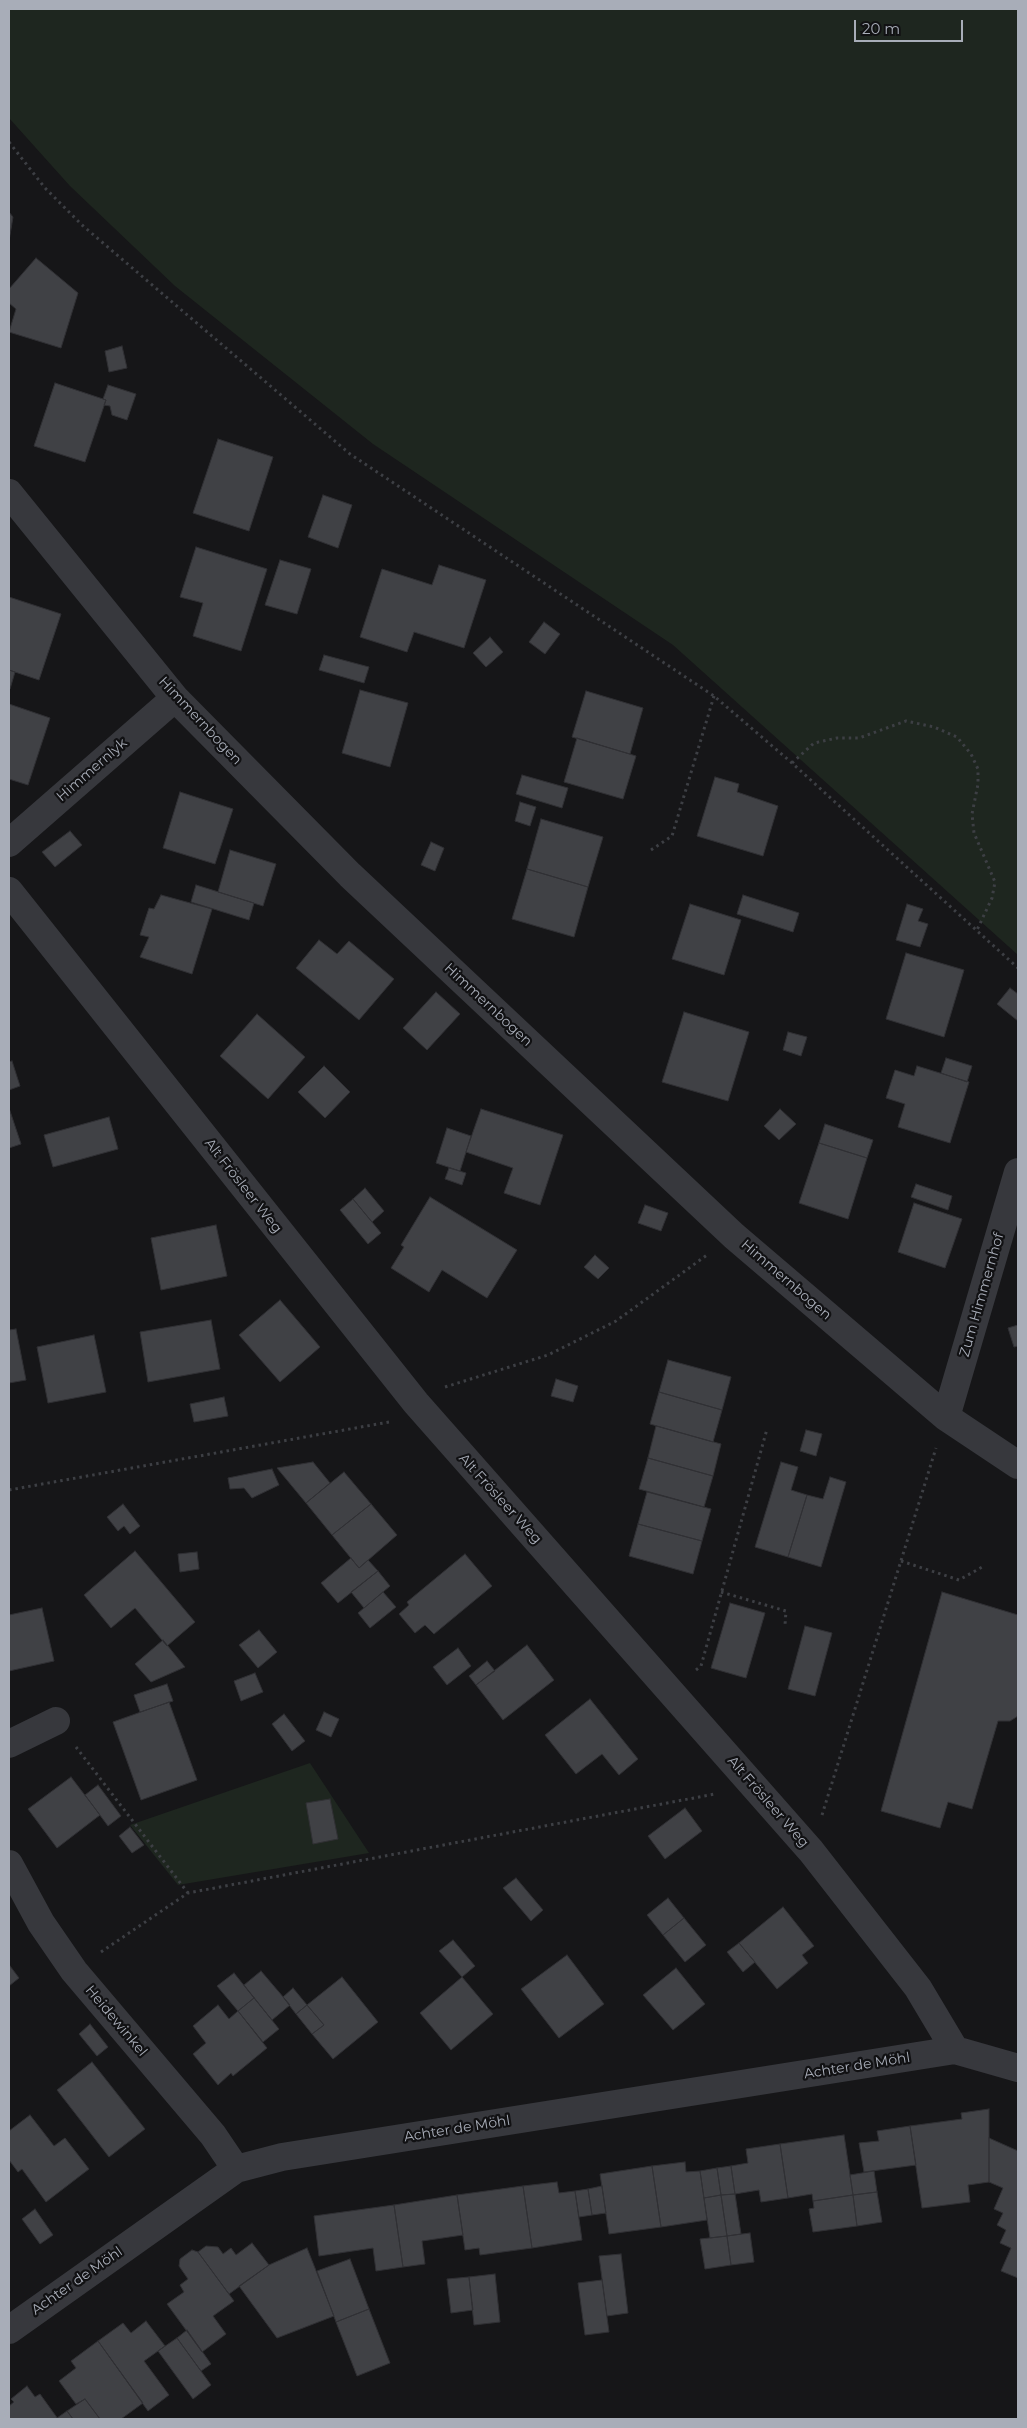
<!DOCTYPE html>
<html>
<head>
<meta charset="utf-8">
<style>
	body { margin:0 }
	#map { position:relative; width:1027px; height:2428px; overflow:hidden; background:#161618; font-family:Montserrat,sans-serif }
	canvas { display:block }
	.frame { position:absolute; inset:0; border:10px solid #a8adb8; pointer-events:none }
	.scale { position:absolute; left:854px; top:20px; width:109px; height:22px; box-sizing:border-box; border:2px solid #a8adb8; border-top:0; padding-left:6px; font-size:15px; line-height:18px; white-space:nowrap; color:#a8adb8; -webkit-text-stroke:4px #111113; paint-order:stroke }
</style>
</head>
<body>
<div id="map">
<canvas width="1027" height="2428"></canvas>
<div class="frame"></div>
<div class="scale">20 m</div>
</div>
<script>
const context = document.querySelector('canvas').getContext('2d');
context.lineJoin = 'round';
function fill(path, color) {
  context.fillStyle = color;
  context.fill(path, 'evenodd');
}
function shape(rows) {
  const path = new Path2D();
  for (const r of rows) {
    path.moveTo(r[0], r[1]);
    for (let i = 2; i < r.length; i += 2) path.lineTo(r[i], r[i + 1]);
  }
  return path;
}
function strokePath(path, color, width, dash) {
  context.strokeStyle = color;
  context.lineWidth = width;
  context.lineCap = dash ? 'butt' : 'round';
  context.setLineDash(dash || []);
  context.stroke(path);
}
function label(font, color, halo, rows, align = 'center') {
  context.font = font + ' Montserrat,sans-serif';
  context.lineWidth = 4.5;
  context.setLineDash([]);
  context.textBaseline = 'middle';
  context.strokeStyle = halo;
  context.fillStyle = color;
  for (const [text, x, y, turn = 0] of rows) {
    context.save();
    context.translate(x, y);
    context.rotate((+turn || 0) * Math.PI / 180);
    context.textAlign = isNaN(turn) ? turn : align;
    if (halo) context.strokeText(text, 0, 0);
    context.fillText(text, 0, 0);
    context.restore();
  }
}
fill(shape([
	[9,9,1018,9,1018,955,673,645,373,444,175,286,70,186,9,118],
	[310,1763,369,1853,178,1885,130,1825]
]), '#1e261f');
const building = shape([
	[9,212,13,217,9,241,9,212],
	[36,258,78,293,61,348,9,332,16,309,9,303,9,289,36,258],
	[122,346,127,368,109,372,105,351,122,346],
	[55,383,106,400,85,462,34,446,55,383],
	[108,385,136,394,127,420,112,415,110,406,104,405,106,400,103,399,108,385],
	[218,439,273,457,249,531,193,513,218,439],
	[323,495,352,505,338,548,308,537,323,495],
	[196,547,267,569,241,651,193,636,203,603,180,597,196,547],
	[280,560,311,569,297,614,265,605,280,560],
	[439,565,486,580,464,648,414,632,407,652,360,637,382,569,432,585,439,565],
	[9,597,61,614,39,680,9,670,9,597],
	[544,622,560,634,545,654,529,642,544,622],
	[490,637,503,652,486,667,473,653,490,637],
	[324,655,369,667,364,683,319,670,324,655],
	[9,670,15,672,10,689,9,689,9,670],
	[360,690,408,703,390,767,342,753,360,690],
	[586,691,643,708,630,754,572,737,586,691],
	[9,704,50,718,28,785,9,779,9,704],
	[577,738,636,756,623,799,564,782,577,738],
	[522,775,568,788,562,808,516,794,522,775],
	[715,777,739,784,737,792,778,806,763,856,697,836,715,777],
	[180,792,233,809,215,864,163,848,180,792],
	[520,802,536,807,530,826,515,821,520,802],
	[541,819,603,837,588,887,527,869,541,819],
	[70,831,82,845,55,867,42,852,70,831],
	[431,842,444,848,435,871,421,865,431,842],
	[230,850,276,864,263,906,218,892,230,850],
	[527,869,588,887,574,937,512,919,527,869],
	[196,885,254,903,249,920,191,902,196,885],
	[161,895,212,909,192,974,140,957,149,937,140,935,149,908,154,909,161,895],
	[743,895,799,913,793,932,737,914,743,895],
	[690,904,741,920,724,975,672,959,690,904],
	[907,904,923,909,918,921,928,924,920,947,896,940,907,904],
	[319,940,337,954,349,941,394,979,359,1020,296,968,319,940],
	[906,953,964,970,944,1037,886,1019,906,953],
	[1010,988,1018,994,1018,1021,997,1004,1010,988],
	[436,992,460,1014,427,1050,403,1028,436,992],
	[684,1012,749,1032,728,1101,662,1082,684,1012],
	[257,1014,305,1057,268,1099,220,1056,257,1014],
	[788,1032,807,1037,801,1056,783,1050,788,1032],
	[946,1058,972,1066,967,1082,941,1073,946,1058],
	[12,1061,20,1086,9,1090,9,1062,12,1061],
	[324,1066,350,1092,325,1118,298,1092,324,1066],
	[917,1066,969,1082,950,1143,898,1127,905,1104,886,1098,895,1070,914,1076,917,1066],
	[9,1108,21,1144,9,1148,9,1108],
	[481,1109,563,1135,540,1205,504,1193,513,1168,466,1152,481,1109],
	[780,1109,796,1124,779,1140,764,1126,780,1109],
	[109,1117,118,1149,53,1167,44,1135,109,1117],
	[825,1124,873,1140,867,1158,819,1143,825,1124],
	[447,1128,471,1136,460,1171,436,1163,447,1128],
	[819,1143,867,1158,848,1219,799,1203,819,1143],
	[449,1168,466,1173,462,1185,445,1179,449,1168],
	[916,1184,952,1196,948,1210,911,1197,916,1184],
	[365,1188,384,1211,372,1222,353,1199,365,1188],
	[430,1197,517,1250,487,1298,442,1270,429,1292,391,1268,404,1247,401,1245,430,1197],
	[353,1199,381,1233,368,1244,340,1210,353,1199],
	[914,1203,962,1219,945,1268,898,1252,914,1203],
	[645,1205,668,1213,661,1231,638,1223,645,1205],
	[216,1225,227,1276,161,1290,151,1238,216,1225],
	[595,1255,609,1268,598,1279,584,1267,595,1255],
	[280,1300,320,1347,280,1382,239,1335,280,1300],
	[211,1320,220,1369,148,1382,140,1332,211,1320],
	[1018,1325,1018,1346,1014,1347,1008,1328,1018,1325],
	[16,1329,26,1380,9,1383,9,1330,16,1329],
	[94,1335,106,1392,48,1403,37,1347,94,1335],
	[668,1360,731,1377,722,1410,659,1392,668,1360],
	[556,1379,578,1386,573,1402,551,1396,556,1379],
	[659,1392,722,1410,713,1442,650,1424,659,1392],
	[224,1397,228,1416,194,1422,190,1404,224,1397],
	[656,1426,721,1444,713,1476,648,1458,656,1426],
	[806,1430,822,1434,816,1456,800,1451,806,1430],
	[648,1458,713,1476,704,1507,639,1489,648,1458],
	[313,1462,330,1483,306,1503,277,1468,313,1462],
	[781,1462,798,1467,791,1490,807,1495,788,1557,755,1547,781,1462],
	[272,1469,279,1485,252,1498,244,1488,230,1489,228,1478,272,1469],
	[344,1472,371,1504,332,1535,306,1503,344,1472],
	[830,1477,846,1482,821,1567,788,1557,807,1495,823,1499,830,1477],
	[647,1492,711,1509,702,1541,638,1524,647,1492],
	[123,1504,140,1526,130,1534,124,1526,118,1531,107,1517,123,1504],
	[371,1504,397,1535,359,1568,332,1535,371,1504],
	[638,1524,702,1541,693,1574,629,1556,638,1524],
	[135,1551,195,1622,167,1646,135,1608,111,1628,84,1595,135,1551],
	[197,1552,199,1569,180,1572,178,1554,197,1552],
	[465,1554,492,1586,434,1634,425,1625,415,1633,399,1614,409,1605,407,1602,465,1554],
	[351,1558,359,1568,368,1560,378,1571,338,1603,321,1583,351,1558],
	[378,1571,390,1586,364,1608,351,1592,378,1571],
	[383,1592,396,1607,370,1628,358,1613,383,1592],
	[942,1592,1018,1615,1018,1716,1010,1721,998,1721,972,1809,948,1802,940,1828,881,1811,942,1592],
	[730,1603,765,1613,746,1678,711,1668,730,1603],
	[42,1608,54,1661,9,1671,9,1615,42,1608],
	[805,1626,832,1633,815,1696,788,1689,805,1626],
	[259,1630,277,1652,258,1668,239,1645,259,1630],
	[163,1640,185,1667,151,1682,135,1664,163,1640],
	[527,1645,554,1680,503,1720,476,1685,527,1645],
	[458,1648,471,1666,447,1685,433,1667,458,1648],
	[487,1661,495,1671,476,1685,469,1676,487,1661],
	[255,1673,263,1692,241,1701,234,1681,255,1673],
	[167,1684,173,1701,140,1712,134,1695,167,1684],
	[590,1699,638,1759,619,1775,602,1754,576,1774,545,1735,590,1699],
	[169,1702,197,1780,141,1800,113,1722,169,1702],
	[324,1712,339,1719,331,1737,316,1730,324,1712],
	[284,1714,305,1741,292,1751,272,1724,284,1714],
	[71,1777,100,1815,57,1848,28,1809,71,1777],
	[98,1785,121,1816,108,1826,85,1795,98,1785],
	[330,1799,338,1839,313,1844,306,1803,330,1799],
	[685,1808,702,1831,665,1859,648,1836,685,1808],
	[130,1827,144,1845,132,1853,119,1836,130,1827],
	[516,1878,543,1910,531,1921,503,1888,516,1878],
	[668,1898,684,1918,663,1935,647,1915,668,1898],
	[783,1907,814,1946,802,1955,808,1963,777,1989,739,1943,783,1907],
	[684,1918,706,1945,685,1962,663,1935,684,1918],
	[453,1940,475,1966,462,1977,439,1951,453,1940],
	[739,1943,755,1962,743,1972,727,1952,739,1943],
	[567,1955,604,2004,559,2038,521,1989,567,1955],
	[10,1966,19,1978,9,1986,9,1967,10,1966],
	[676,1968,705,2004,673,2030,643,1995,676,1968],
	[261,1971,290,2005,272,2020,244,1985,261,1971],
	[234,1973,254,1998,238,2011,217,1986,234,1973],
	[342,1977,378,2022,333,2059,312,2034,324,2025,307,2005,342,1977],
	[462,1977,493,2014,451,2050,420,2013,462,1977],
	[293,1988,307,2005,296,2014,283,1997,293,1988],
	[254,1998,279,2029,263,2042,238,2011,254,1998],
	[218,2005,229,2019,238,2011,267,2048,233,2076,231,2073,218,2085,193,2054,206,2043,193,2026,218,2005],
	[307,2005,324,2025,312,2034,296,2014,307,2005],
	[90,2024,108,2047,97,2056,79,2034,90,2024],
	[92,2062,145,2129,109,2157,57,2090,92,2062],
	[989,2109,989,2182,968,2185,970,2202,922,2208,910,2126,962,2119,961,2113,989,2109],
	[30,2115,54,2146,65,2138,89,2169,46,2202,22,2169,18,2172,9,2160,9,2131,30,2115],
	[910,2126,916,2165,864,2172,859,2143,879,2141,877,2131,910,2126],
	[844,2135,853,2195,813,2201,812,2194,788,2198,780,2144,844,2135],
	[989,2138,1018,2151,1018,2278,1001,2271,1011,2248,1000,2243,1006,2230,997,2225,1003,2213,994,2209,1003,2188,989,2182,989,2138],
	[780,2144,788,2198,761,2202,759,2190,735,2194,731,2166,748,2163,746,2149,780,2144],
	[685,2162,686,2172,700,2171,707,2220,661,2227,652,2166,685,2162],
	[652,2166,661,2227,609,2234,600,2174,652,2166],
	[731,2166,735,2194,721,2195,717,2168,731,2166],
	[717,2168,721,2195,704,2198,700,2171,717,2168],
	[874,2171,877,2192,853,2195,850,2175,874,2171],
	[557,2182,559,2193,575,2191,582,2240,532,2248,523,2186,557,2182],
	[523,2186,532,2248,480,2255,479,2248,465,2250,457,2195,523,2186],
	[602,2186,606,2213,592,2215,588,2189,602,2186],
	[588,2189,592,2215,579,2217,575,2191,588,2189],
	[877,2192,882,2222,857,2226,853,2195,877,2192],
	[735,2194,741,2234,727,2236,721,2195,735,2194],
	[457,2195,463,2235,422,2241,425,2264,403,2267,394,2205,457,2195],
	[721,2195,727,2236,710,2238,704,2198,721,2195],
	[853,2195,857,2226,813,2232,809,2209,814,2208,813,2201,853,2195],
	[394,2205,403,2267,376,2271,373,2248,319,2256,314,2216,394,2205],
	[35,2209,53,2235,40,2244,22,2219,35,2209],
	[750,2233,754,2262,731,2265,727,2236,750,2233],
	[727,2236,731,2265,705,2269,700,2239,727,2236],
	[252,2243,269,2265,229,2294,198,2252,206,2246,218,2247,223,2254,231,2248,236,2255,252,2243],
	[307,2248,334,2316,277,2338,239,2286,269,2265,307,2248],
	[192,2250,198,2252,234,2301,213,2316,226,2334,202,2352,167,2304,184,2292,180,2285,188,2279,179,2266,180,2259,192,2250],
	[621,2254,628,2313,607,2316,599,2256,621,2254],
	[350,2259,369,2309,336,2322,317,2271,350,2259],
	[495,2274,500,2322,474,2325,469,2277,495,2274],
	[469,2277,473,2310,451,2313,447,2279,469,2277],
	[602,2280,609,2332,585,2335,578,2283,602,2280],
	[369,2309,390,2363,357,2376,336,2322,369,2309],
	[146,2321,165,2346,144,2361,169,2395,148,2411,98,2341,123,2323,131,2333,146,2321],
	[187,2330,211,2364,201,2371,177,2338,187,2330],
	[177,2338,211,2385,193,2399,158,2351,177,2338],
	[98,2341,143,2403,121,2419,100,2419,85,2399,76,2404,59,2381,76,2368,71,2361,98,2341],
	[27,2386,35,2397,40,2394,58,2419,9,2419,9,2406,14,2402,11,2399,27,2386],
	[85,2399,100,2419,73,2419,67,2411,85,2399],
	[67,2411,73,2419,58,2419,57,2418,67,2411]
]);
fill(building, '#404145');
strokePath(building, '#303034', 1);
strokePath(shape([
	[9,142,45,188,82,225,350,454,714,696,792,763,1018,968],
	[792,763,814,743,837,738,859,738,906,721,934,727,957,737,971,754,978,769,978,784,972,814,974,833,995,882,992,898,977,930],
	[651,850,672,836,714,696],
	[445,1387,548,1355,616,1321,707,1255],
	[9,1490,389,1422],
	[901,1561,959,1580,984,1566],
	[721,1592,786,1611,785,1625],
	[696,1670,701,1666,767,1429],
	[76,1747,188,1893],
	[822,1815,936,1448],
	[101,1952,188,1893,715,1794]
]), '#3d3f44', 3, [2.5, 4]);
strokePath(shape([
	[9,493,175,698,350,875,734,1236,946,1417,1018,1465],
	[9,843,175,698],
	[9,891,416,1403,811,1851,918,1988,955,2050],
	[946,1417,1018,1172],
	[9,1744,56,1721],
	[9,1864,41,1923,74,1971,213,2135,236,2169],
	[9,2330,236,2169,282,2157,955,2050,1018,2068]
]), '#37383d', 28);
label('14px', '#a8adb8', '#111113', [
	["Himmernbogen",200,721,47],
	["Himmernlyk",92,770,-41],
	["Himmernbogen",488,1005,43],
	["Alt Frösleer Weg",243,1186,52],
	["Himmernbogen",786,1280,41],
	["Zum Himmernhof",982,1295,-74],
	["Alt Frösleer Weg",500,1499,48],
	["Alt Frösleer Weg",768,1802,49],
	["Heidewinkel",116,2021,50],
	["Achter de Möhl",857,2066,-9],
	["Achter de Möhl",457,2129,-9],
	["Achter de Möhl",77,2281,-35]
]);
</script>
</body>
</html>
